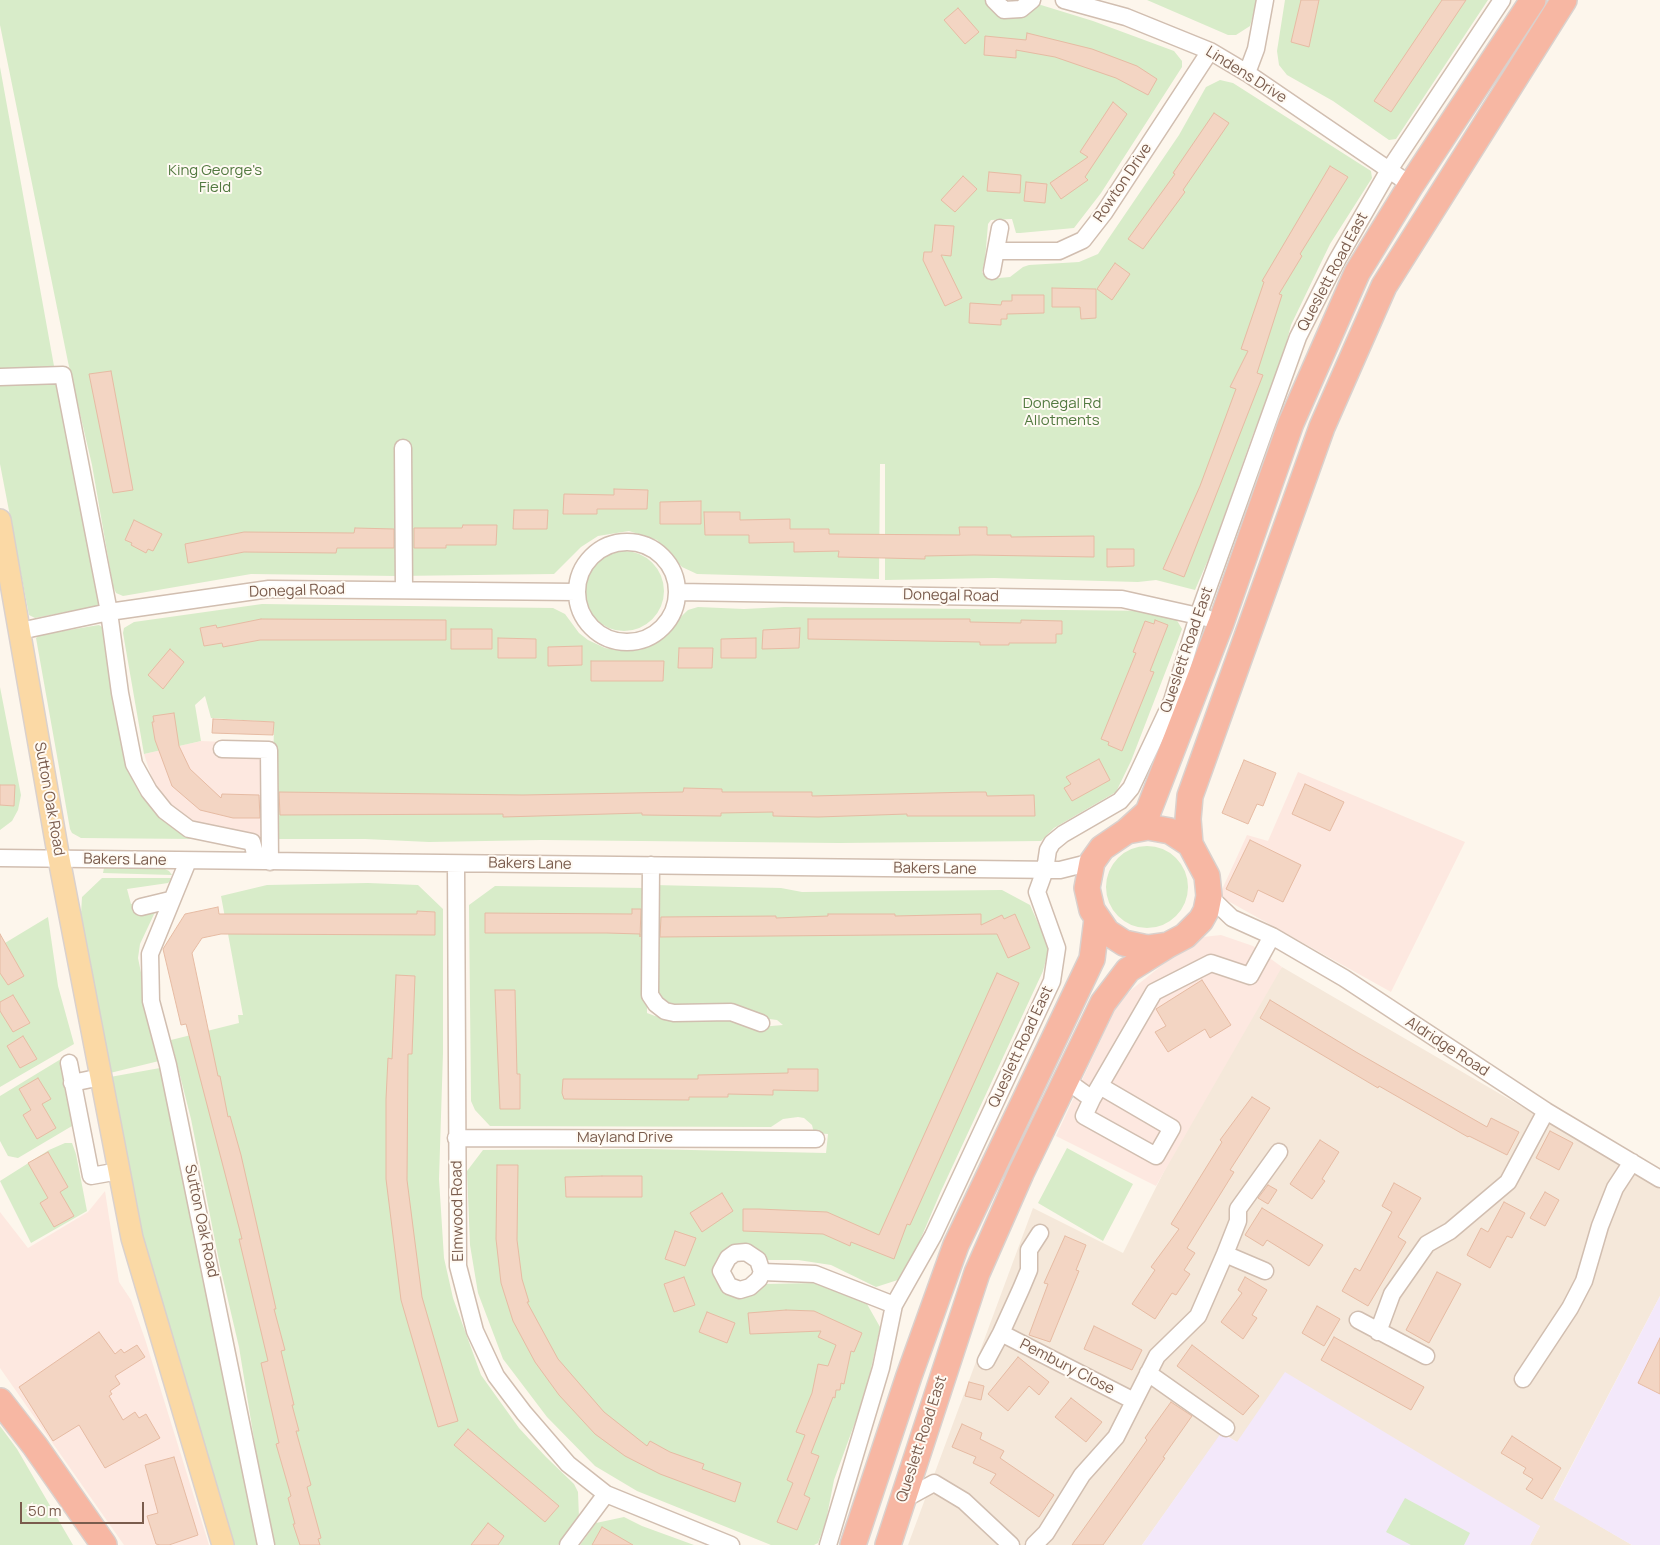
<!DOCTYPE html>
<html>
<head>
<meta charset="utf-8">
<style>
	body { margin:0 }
	#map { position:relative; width:1660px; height:1545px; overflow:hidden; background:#fdf6ec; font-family:Manrope,sans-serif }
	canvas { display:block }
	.scale { position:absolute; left:20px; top:1502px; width:124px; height:22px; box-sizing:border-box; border:2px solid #7a5c4d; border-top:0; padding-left:6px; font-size:15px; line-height:18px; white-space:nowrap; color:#7a5c4d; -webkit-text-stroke:4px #fffaf3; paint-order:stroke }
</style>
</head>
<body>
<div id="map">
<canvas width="1660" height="1545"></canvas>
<div class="scale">50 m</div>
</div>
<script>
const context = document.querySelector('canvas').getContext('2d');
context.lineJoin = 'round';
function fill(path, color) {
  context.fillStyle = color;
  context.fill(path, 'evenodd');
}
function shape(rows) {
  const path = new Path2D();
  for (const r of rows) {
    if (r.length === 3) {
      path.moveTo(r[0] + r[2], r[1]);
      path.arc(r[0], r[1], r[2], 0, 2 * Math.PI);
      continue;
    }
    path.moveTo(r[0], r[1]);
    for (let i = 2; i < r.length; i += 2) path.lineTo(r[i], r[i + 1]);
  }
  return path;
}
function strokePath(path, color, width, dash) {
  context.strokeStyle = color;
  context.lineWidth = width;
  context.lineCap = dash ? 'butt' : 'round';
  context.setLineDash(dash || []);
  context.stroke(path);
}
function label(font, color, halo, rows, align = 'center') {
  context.font = font + ' Manrope,sans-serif';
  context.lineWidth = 4;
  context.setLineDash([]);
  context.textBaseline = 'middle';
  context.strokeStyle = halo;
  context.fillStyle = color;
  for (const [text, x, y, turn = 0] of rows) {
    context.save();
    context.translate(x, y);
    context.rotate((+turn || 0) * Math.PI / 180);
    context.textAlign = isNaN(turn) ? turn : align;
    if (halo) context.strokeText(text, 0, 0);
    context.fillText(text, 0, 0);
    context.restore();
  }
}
fill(shape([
	[1282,967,1660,1187,1660,1296,1554,1499,1632,1545,1530,1545,1540,1526,1237,1442,1222,1433,1142,1545,908,1545,1033,1208,1123,1253,1236,1028]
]), '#f5e8da');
fill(shape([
	[201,741,274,744,272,839,242,837,184,819,167,802,153,781,144,754],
	[1298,772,1465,842,1391,992,1219,896,1247,835,1268,841],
	[1221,935,1253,946,1282,967,1156,1186,1056,1136,1116,1007,1131,990,1181,950,1203,937],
	[105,1191,119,1282,131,1300,145,1339,209,1545,124,1545,0,1368,0,1212,28,1248,88,1212]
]), '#fde8e0');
fill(shape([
	[1660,1296,1660,1545,1632,1545,1554,1500],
	[1285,1372,1540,1526,1530,1545,1142,1545,1221,1433,1237,1442]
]), '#f3e8fa');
fill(shape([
	[0,0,986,0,996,12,1041,5,1093,21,1174,51,1182,61,1182,67,1101,193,1074,228,1020,233,1016,233,1012,219,991,220,988,224,985,260,982,272,988,279,1010,277,1023,267,1029,265,1079,262,1098,254,1179,135,1206,87,1220,80,1233,83,1371,171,1372,178,1330,244,1291,325,1281,364,1252,437,1211,553,1195,590,1156,580,1138,582,994,578,885,580,885,464,880,464,879,579,697,574,682,567,657,540,629,531,598,536,581,547,554,574,397,576,251,574,123,596,116,593,113,586,92,465,68,362,0,25],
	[1147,0,1257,0,1250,26,1236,35,1228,35],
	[1285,0,1488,0,1396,139,1389,140,1333,101,1287,75,1279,65,1277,51],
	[0,67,54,366,44,372,0,372],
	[0,382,61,385,101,601,97,606,35,618,29,615,0,464],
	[624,591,40],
	[262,604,553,608,565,614,579,633,588,640,605,648,625,651,637,650,656,641,688,610,698,607,744,609,784,607,1157,611,1175,617,1182,629,1131,761,1116,792,1054,828,1041,841,839,843,542,840,429,842,365,839,272,839,274,722,211,718,205,696,195,705,201,741,144,754,123,633,124,628,134,622],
	[99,625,106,630,133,781,140,794,158,815,195,839,81,838,72,833,70,829,36,638,39,635],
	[0,687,21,795,18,810,12,821,0,830],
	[1147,887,41],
	[104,868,165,869,169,871,172,875,103,873],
	[102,878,173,878,168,883,127,889,131,904,147,902,156,910,140,944,138,958,159,1061,110,1073,81,914,82,897],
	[368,883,418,885,443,909,443,1053,439,1179,444,1258,453,1298,481,1375,519,1428,546,1457,574,1484,578,1492,579,1518,558,1545,275,1545,260,1476,239,1347,220,1266,191,1119,171,1040,239,1023,238,1015,243,1015,221,896,267,885],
	[654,885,781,888,802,892,1002,890,1030,905,1049,948,1043,971,941,1191,904,1278,876,1287,831,1265,798,1260,768,1260,763,1257,729,1248,716,1260,713,1271,715,1280,722,1290,742,1297,754,1295,766,1284,816,1283,867,1304,880,1327,866,1392,834,1480,826,1521,818,1543,814,1545,771,1545,637,1491,595,1466,547,1417,503,1359,478,1293,470,1245,467,1171,483,1150,646,1149,826,1153,828,1134,814,1133,812,1125,804,1118,798,1117,783,1119,771,1127,490,1126,475,1110,471,1101,469,905,495,886,646,888,647,1013,655,1016,668,1018,733,1017,760,1027,783,1025,777,1020,670,1006,655,992],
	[48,917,58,986,74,1044,0,1087,0,946],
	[61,1059,72,1126,18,1158,8,1156,0,1141,0,1096],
	[160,1068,213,1310,259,1545,231,1545,169,1338,130,1188,110,1077],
	[65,1143,72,1143,76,1154,87,1211,31,1243,0,1181,49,1150],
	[1067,1148,1133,1184,1103,1241,1038,1203],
	[0,1426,17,1449,73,1545,0,1545],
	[1405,1498,1470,1533,1464,1545,1411,1545,1386,1532],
	[624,1517,642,1526,694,1545,580,1545,596,1523]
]), '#d8ecc9');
const building = shape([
	[1301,0,1319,0,1309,47,1291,42,1301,0],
	[1442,0,1466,0,1391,112,1374,101,1442,0],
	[958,8,979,32,965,44,944,20,958,8],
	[1027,33,1092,49,1137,66,1157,79,1148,95,1116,78,1055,57,1016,50,1016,58,984,55,985,36,1026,40,1027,33],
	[1113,102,1127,114,1085,177,1088,180,1061,199,1050,183,1088,157,1080,152,1113,102],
	[1214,113,1229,123,1183,190,1185,192,1143,249,1128,239,1175,174,1173,173,1214,113],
	[1330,166,1348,177,1300,254,1302,256,1279,294,1282,295,1257,373,1263,375,1184,577,1163,569,1200,486,1236,389,1230,387,1248,351,1241,349,1264,282,1262,281,1330,166],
	[989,172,1021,175,1020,193,987,191,989,172],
	[963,176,977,189,955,212,941,200,963,176],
	[1026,182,1047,184,1045,203,1024,201,1026,182],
	[935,225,954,226,951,256,941,255,962,298,945,306,923,260,924,252,932,252,935,225],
	[1115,263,1130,274,1112,300,1097,289,1115,263],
	[1052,288,1096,289,1096,318,1081,319,1080,307,1052,307,1052,288],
	[1012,295,1044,295,1044,313,1007,314,1007,319,1001,319,1001,325,969,323,970,303,1001,305,1002,301,1012,301,1012,295],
	[111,371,133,490,113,493,89,374,111,371],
	[614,489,648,490,647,509,597,509,597,514,563,514,564,494,614,495,614,489],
	[701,501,701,524,660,524,660,502,701,501],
	[514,510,548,510,547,529,513,529,514,510],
	[704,512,740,512,740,520,790,519,790,529,829,529,829,534,960,535,959,527,987,527,987,535,1011,535,1011,537,1094,536,1094,557,974,555,925,556,925,559,885,558,838,557,839,551,794,552,794,542,749,543,749,535,705,535,704,512],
	[134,520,162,534,153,551,148,549,146,553,131,545,132,543,125,540,134,520],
	[463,525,497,525,496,545,446,545,446,548,414,548,414,528,462,528,463,525],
	[355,528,394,529,394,548,337,548,336,553,244,552,188,563,185,544,244,532,354,533,355,528],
	[1107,549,1134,549,1134,566,1107,567,1107,549],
	[261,619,446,620,446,640,260,640,223,647,222,643,204,646,200,628,216,625,217,628,261,619],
	[808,619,970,619,970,622,1021,623,1021,620,1062,621,1062,634,1056,634,1056,643,1009,643,1009,645,980,645,980,642,808,639,808,619],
	[1155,620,1168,625,1150,671,1154,672,1122,751,1108,745,1109,742,1101,739,1136,653,1133,652,1145,621,1154,624,1155,620],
	[800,628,799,648,762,649,763,630,800,628],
	[451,629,492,629,492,649,451,649,451,629],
	[498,638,536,639,536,658,498,658,498,638],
	[756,638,756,658,721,658,721,639,756,638],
	[582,646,582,665,548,666,548,647,582,646],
	[679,648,713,648,712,668,678,668,679,648],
	[170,649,184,662,163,689,148,675,170,649],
	[591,661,664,661,663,681,591,681,591,661],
	[174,713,179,746,190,769,221,798,222,794,259,795,260,818,233,818,200,810,172,786,155,740,152,722,154,722,153,716,174,713],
	[213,719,274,722,273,735,212,733,213,719],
	[1099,759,1110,780,1072,801,1064,788,1071,784,1066,777,1099,759],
	[1244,760,1276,773,1263,806,1257,804,1248,824,1222,813,1244,760],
	[1305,784,1344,802,1330,831,1292,814,1305,784],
	[0,785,15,785,14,806,0,805,0,785],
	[684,788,722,789,722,792,812,792,812,796,972,792,986,792,987,796,1034,795,1035,816,907,816,907,814,818,817,773,816,773,812,721,813,721,816,642,815,642,813,503,817,503,814,280,815,279,792,523,795,683,792,684,788],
	[1250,840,1301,865,1283,902,1258,890,1253,902,1226,889,1250,840],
	[218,907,219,914,417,914,417,911,435,912,435,935,221,934,202,938,192,953,218,1076,220,1076,228,1117,230,1116,241,1155,276,1309,274,1309,285,1350,281,1351,294,1405,292,1405,299,1431,296,1431,311,1485,307,1487,321,1538,318,1539,320,1545,300,1545,293,1524,295,1524,288,1498,291,1496,276,1444,279,1443,261,1363,268,1361,239,1239,242,1239,186,1024,181,1025,163,949,185,914,218,907],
	[632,909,641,909,640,937,640,934,607,933,485,933,485,913,632,914,632,909],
	[828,914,895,914,895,916,981,914,981,925,1002,915,1004,919,1015,914,1030,948,1008,958,997,934,660,937,661,917,776,916,776,918,828,916,828,914],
	[0,934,24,976,8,985,0,973,0,934],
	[997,973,1019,983,910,1225,907,1224,894,1259,851,1242,850,1246,823,1234,743,1231,743,1209,759,1209,827,1212,879,1235,997,973],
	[396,975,415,976,412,1054,408,1054,407,1180,422,1297,458,1421,438,1427,401,1300,386,1179,386,1099,388,1058,392,1059,396,975],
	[1202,980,1231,1025,1210,1038,1205,1029,1168,1052,1155,1032,1166,1026,1156,1009,1202,980],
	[495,990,515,990,517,1074,520,1074,520,1109,500,1109,495,990],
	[13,995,30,1023,13,1032,0,1011,0,1002,13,995],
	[1270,1000,1356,1052,1487,1127,1491,1118,1519,1132,1507,1155,1469,1136,1468,1137,1379,1086,1378,1088,1260,1018,1270,1000],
	[23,1036,37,1059,20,1068,7,1046,23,1036],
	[788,1069,818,1069,818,1091,773,1090,773,1095,728,1094,728,1097,689,1097,689,1100,564,1099,562,1093,563,1079,698,1079,698,1075,788,1073,788,1069],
	[38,1078,51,1099,42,1104,56,1128,37,1139,23,1115,31,1110,19,1089,38,1078],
	[1252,1097,1270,1108,1230,1170,1234,1172,1187,1248,1195,1253,1184,1270,1190,1274,1176,1295,1172,1293,1155,1319,1132,1304,1155,1270,1151,1267,1179,1229,1171,1224,1222,1142,1220,1140,1252,1097],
	[1550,1131,1573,1143,1559,1170,1536,1158,1550,1131],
	[1320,1140,1339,1152,1322,1179,1325,1181,1312,1199,1290,1184,1320,1140],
	[48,1152,68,1187,60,1192,74,1216,54,1227,40,1203,48,1198,28,1163,48,1152],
	[497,1165,518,1165,517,1240,522,1279,529,1302,527,1302,558,1359,604,1412,647,1446,650,1441,670,1452,704,1464,702,1469,741,1483,735,1502,660,1474,625,1456,595,1434,559,1395,535,1362,513,1321,501,1283,496,1239,497,1165],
	[602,1176,642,1176,642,1197,566,1197,565,1177,602,1176],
	[1394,1183,1421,1198,1398,1237,1406,1242,1368,1306,1342,1291,1355,1268,1360,1271,1392,1212,1382,1206,1394,1183],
	[1268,1185,1277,1190,1268,1204,1258,1198,1268,1185],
	[1545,1192,1559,1200,1545,1226,1530,1218,1545,1192],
	[722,1193,733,1211,702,1232,690,1213,722,1193],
	[1504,1202,1525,1213,1512,1238,1507,1236,1490,1268,1467,1255,1481,1228,1488,1232,1504,1202],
	[1262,1208,1323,1245,1309,1266,1267,1240,1263,1246,1245,1235,1262,1208],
	[675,1231,696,1238,685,1266,665,1259,675,1231],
	[1065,1236,1086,1245,1076,1270,1079,1271,1050,1342,1029,1335,1048,1284,1044,1283,1065,1236],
	[1437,1272,1461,1284,1429,1343,1406,1330,1437,1272],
	[684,1277,695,1305,674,1312,664,1284,684,1277],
	[1245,1277,1267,1290,1252,1315,1257,1318,1243,1339,1221,1322,1242,1293,1238,1290,1245,1277],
	[1317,1306,1340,1319,1324,1346,1302,1333,1317,1306],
	[786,1310,814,1311,862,1333,854,1352,851,1351,844,1384,841,1383,840,1390,836,1390,835,1398,833,1397,811,1453,819,1456,804,1495,810,1498,797,1530,777,1522,793,1483,787,1480,805,1435,796,1432,812,1393,818,1364,828,1366,836,1345,818,1337,821,1331,750,1334,748,1313,786,1310],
	[707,1312,735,1323,727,1343,699,1332,707,1312],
	[1094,1326,1142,1350,1132,1370,1084,1349,1094,1326],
	[99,1332,115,1354,121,1349,124,1353,137,1345,145,1357,115,1376,120,1384,110,1391,112,1394,109,1396,123,1420,135,1412,139,1418,146,1414,160,1438,105,1468,79,1425,53,1441,19,1387,99,1332],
	[1334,1337,1424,1387,1411,1410,1321,1360,1334,1337],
	[1660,1338,1660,1394,1638,1383,1660,1338],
	[1192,1345,1259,1396,1243,1415,1177,1366,1192,1345],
	[1018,1357,1049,1382,1039,1395,1029,1386,1008,1411,988,1394,1018,1357],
	[969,1382,984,1386,981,1400,965,1396,969,1382],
	[1071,1398,1102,1422,1086,1442,1055,1417,1071,1398],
	[1171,1402,1192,1416,1163,1457,1165,1458,1103,1545,1072,1545,1147,1440,1145,1438,1171,1402],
	[962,1424,982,1433,980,1439,1004,1451,1000,1458,1054,1495,1039,1517,990,1483,996,1474,973,1463,976,1457,952,1447,962,1424],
	[468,1429,559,1506,545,1522,454,1445,468,1429],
	[1512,1436,1561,1468,1542,1499,1526,1489,1533,1479,1523,1473,1526,1468,1501,1453,1512,1436],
	[174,1457,198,1535,169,1545,160,1545,156,1544,147,1516,158,1513,145,1465,174,1457],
	[488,1523,504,1536,498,1545,471,1545,488,1523],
	[602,1527,633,1545,592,1545,602,1527]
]);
fill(building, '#f3d5c3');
strokePath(building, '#e6bba3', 1);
const minor = shape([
	[994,0,1004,10,1021,9,1032,0],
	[1064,0,1126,17,1210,51,1247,73,1411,185],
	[1247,73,1256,49,1265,0],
	[997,251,1059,251,1083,240,1104,213,1210,51],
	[992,271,1000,228],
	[0,377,63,375,109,612,120,693,134,764,149,791,165,811,189,829,252,842,257,861],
	[403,448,404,590],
	[627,592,50],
	[677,592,1122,599,1207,618],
	[20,631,109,612,269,589,577,592],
	[222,749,269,750,270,862],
	[0,858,1060,870,1092,862],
	[188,861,150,954,151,1001,168,1065,266,1545],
	[456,864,458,1266,475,1331,496,1376,524,1413,568,1464,606,1494,731,1545],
	[651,865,650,995,656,1004,665,1011,674,1013,731,1012,761,1023],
	[1209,896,1232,918,1272,936,1344,978,1546,1111,1660,1179],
	[141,907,170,900],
	[69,1063,91,1176,119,1171],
	[1067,1081,1092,1099,1154,992,1211,963,1250,976,1272,936],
	[72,1083,101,1077],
	[1092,1099,1084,1116,1156,1156,1172,1128,1100,1086],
	[456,1138,816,1139],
	[1225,1254,1265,1271],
	[762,1272,758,1260,746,1252,735,1253,728,1258,721,1271,729,1286,740,1290,750,1287,759,1279,762,1272,815,1274,894,1305],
	[1358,1320,1426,1356],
	[1378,1332,1392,1294,1427,1244,1450,1231,1508,1182,1546,1111],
	[1001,1333,1134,1401],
	[986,1361,1001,1333,1021,1289,1029,1270,1029,1250,1040,1233],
	[1148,1373,1226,1428],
	[1523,1379,1570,1308,1584,1281,1600,1226,1615,1188,1632,1162],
	[903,1500,934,1483,964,1501,1011,1545],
	[568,1545,606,1494],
	[828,1545,881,1368,894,1305,933,1236,1052,981,1057,948,1037,892,1045,870,1048,850,1052,843,1063,834,1120,801,1131,788,1172,701,1198,616,1298,337,1336,262,1389,170,1502,0],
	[1034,1545,1046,1533,1082,1475,1116,1437,1157,1356,1198,1316,1225,1254,1238,1221,1238,1209,1279,1152]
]);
const major = shape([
	[0,520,59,859,132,1238,223,1545]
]);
const highway = shape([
	[1148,827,1170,831,1190,844,1207,876,1209,896,1206,911,1201,920,1185,936,1168,945,1147,948,1124,943,1107,932,1092,910,1087,888,1092,862,1102,848,1127,831,1148,827],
	[1127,831,1148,812,1221,623,1291,423,1357,273,1411,185,1533,0],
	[1190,844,1188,819,1190,796,1322,427,1384,286,1564,0],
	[0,1401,35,1446,104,1545],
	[853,1545,909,1376,956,1245,1092,959,1097,919],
	[888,1545,977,1273,1021,1173,1103,1003,1128,970,1168,945]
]);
strokePath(minor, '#d1beb0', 19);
strokePath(major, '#dad1cd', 24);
strokePath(highway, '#dad1cd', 28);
strokePath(minor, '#fff', 16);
strokePath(major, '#fbd9a5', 21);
strokePath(highway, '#f7b7a3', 25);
label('15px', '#7a5c4d', '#fffaf3', [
	["Lindens Drive",1246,75,32],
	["Rowton Drive",1123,183,-56],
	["Queslett Road East",1333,272,-62],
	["Donegal Road",297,591,-2],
	["Donegal Road",951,596,1],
	["Queslett Road East",1187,650,-71],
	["Sutton Oak Road",49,799,80],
	["Bakers Lane",125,860,1],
	["Bakers Lane",530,864,1],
	["Bakers Lane",935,869,1],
	["Queslett Road East",1021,1047,-65],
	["Aldridge Road",1447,1047,33],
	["Mayland Drive",625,1138],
	["Elmwood Road",458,1211,-91],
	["Sutton Oak Road",201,1221,78],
	["Pembury Close",1067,1367,27],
	["Queslett Road East",922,1439,-72]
]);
label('15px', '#537a41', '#fffaf3', [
	["King George's",215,171],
	["Field",215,188],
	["Donegal Rd",1062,404],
	["Allotments",1062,421]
]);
</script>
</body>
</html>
